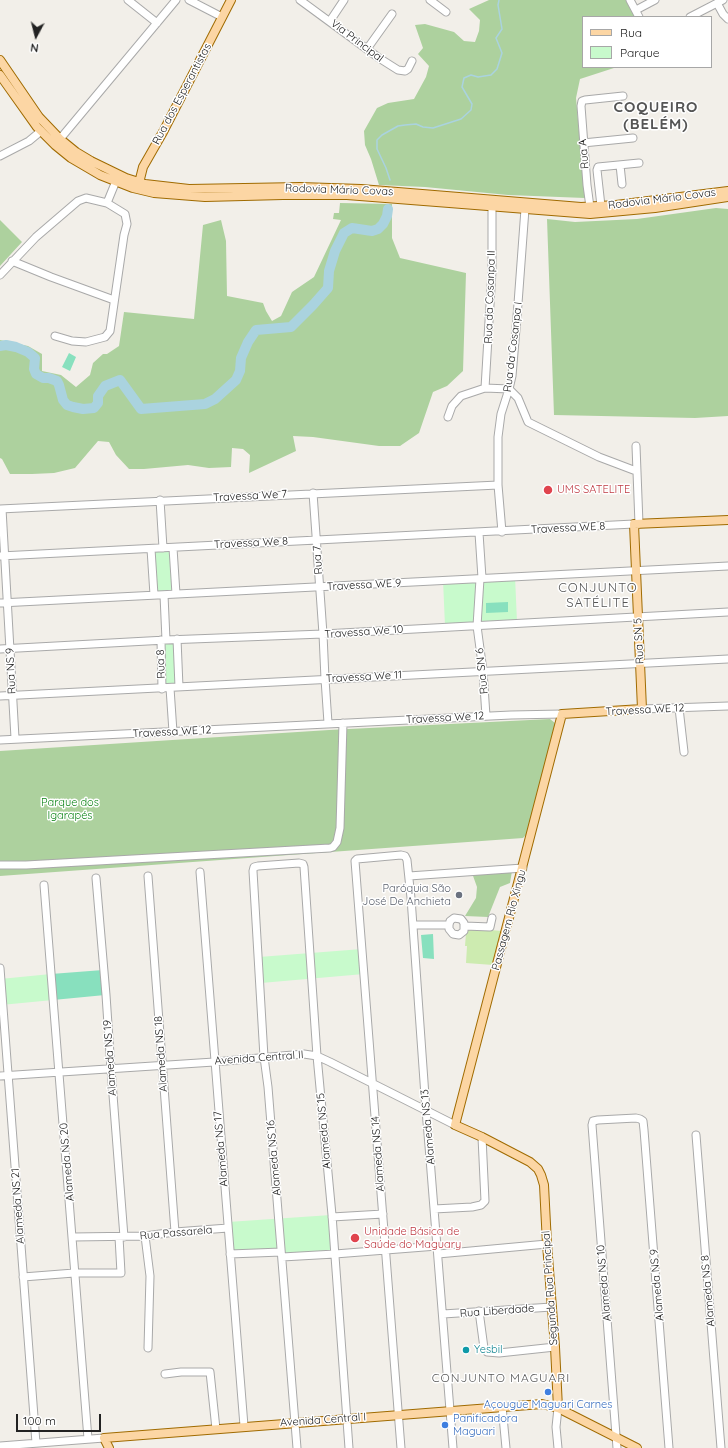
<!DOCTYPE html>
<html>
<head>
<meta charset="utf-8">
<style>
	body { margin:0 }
	#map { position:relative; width:728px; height:1448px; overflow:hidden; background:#f2efe9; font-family:Quicksand,sans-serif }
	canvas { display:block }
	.legend { position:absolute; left:582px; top:16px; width:130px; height:52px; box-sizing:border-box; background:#fff; border:1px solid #a7a7a7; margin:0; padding:5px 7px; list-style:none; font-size:12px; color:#222 }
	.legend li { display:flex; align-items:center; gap:8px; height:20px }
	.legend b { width:20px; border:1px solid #a7a7a7 }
	.north { position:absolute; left:16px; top:16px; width:40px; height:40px; -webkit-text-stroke:3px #fff; paint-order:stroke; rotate:187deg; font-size:11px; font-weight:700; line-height:16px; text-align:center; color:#222 }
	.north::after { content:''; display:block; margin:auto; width:14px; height:18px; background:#222; clip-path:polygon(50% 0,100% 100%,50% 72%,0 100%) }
	.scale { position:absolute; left:16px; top:1414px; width:85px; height:18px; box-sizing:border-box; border:2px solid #222; border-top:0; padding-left:5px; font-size:12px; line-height:14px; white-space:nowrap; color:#222; -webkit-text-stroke:3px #fff; paint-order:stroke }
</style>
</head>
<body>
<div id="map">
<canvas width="728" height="1448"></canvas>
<ul class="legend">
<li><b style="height:5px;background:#fcd6a4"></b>Rua</li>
<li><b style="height:11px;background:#c8facc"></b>Parque</li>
</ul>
<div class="north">N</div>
<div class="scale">100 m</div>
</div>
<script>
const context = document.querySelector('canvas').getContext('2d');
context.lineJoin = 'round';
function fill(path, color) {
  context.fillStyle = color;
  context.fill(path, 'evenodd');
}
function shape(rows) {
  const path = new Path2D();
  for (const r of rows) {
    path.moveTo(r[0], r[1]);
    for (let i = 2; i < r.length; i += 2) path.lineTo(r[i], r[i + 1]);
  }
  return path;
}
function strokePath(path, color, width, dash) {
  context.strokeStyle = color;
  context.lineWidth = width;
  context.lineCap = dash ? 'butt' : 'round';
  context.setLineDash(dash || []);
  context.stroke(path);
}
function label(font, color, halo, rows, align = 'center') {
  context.font = font + ' Quicksand,sans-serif';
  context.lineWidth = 3;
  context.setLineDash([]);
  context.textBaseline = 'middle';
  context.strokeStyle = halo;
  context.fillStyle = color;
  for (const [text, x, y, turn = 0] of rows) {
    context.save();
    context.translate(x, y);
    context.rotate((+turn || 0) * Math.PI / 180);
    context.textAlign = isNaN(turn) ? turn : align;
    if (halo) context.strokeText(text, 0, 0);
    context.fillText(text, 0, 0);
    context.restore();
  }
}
fill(shape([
	[468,928,502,931,493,965,466,963,467,946,465,946,466,933]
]), '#cdebb0');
fill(shape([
	[489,0,631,0,639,17,583,17,583,67,617,67,580,79,576,98,585,198,508,195,425,187,379,185,371,159,365,145,364,131,377,108,388,103,414,99,426,77,429,66,418,54,423,48,415,25,425,24,454,32,464,41,475,42,479,31,480,20,469,9],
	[340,203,392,204,392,238,400,258,466,273,463,371,447,386,433,392,419,433,400,446,379,446,313,437,293,436,296,451,249,473,250,455,243,449,232,448,231,467,209,468,188,465,144,469,129,469,116,455,109,442,98,441,75,468,54,473,32,474,10,474,2,459,0,458,0,340,28,346,42,354,42,371,61,375,76,387,90,375,93,363,103,354,107,354,119,346,124,312,194,319,203,225,221,220,226,241,227,296,263,303,266,311,272,321,281,316,292,292,314,277,341,220,333,219,334,213,339,213],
	[716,208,728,209,728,416,695,418,554,415,547,219,575,222,637,219],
	[0,220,22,242,0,266],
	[550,719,555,723,527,834,523,838,0,876,0,751,329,730],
	[512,871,510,883,500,887,488,917,465,916,476,898,477,887,472,873]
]), '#add19e');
fill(shape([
	[170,551,172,592,156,592,155,552],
	[515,576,517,622,445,626,443,580],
	[163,642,175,642,176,684,164,685],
	[362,949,364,974,261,983,259,957],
	[51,974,53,1000,1,1005,0,979],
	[331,1215,335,1253,283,1257,282,1250,230,1253,228,1222]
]), '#c8facc');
fill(shape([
	[69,353,76,357,70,371,62,367],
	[508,602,508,612,486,613,486,603],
	[433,934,434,959,423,958,421,935],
	[103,970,105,995,53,1000,51,974]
]), '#88e0be');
strokePath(shape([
	[390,180,386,168,377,149,377,140,382,135,398,126,405,125,416,124,423,127,433,128,461,119,471,110,472,104,462,87,464,78,471,75,478,77,491,75,497,69,502,53,496,38,502,29,498,5,499,0]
]), '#aad3df', 1.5);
strokePath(shape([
	[0,346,6,345,16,347,28,352,35,358,34,369,36,374,43,378,49,378,57,381,59,385,63,400,67,405,73,407,83,409,94,408,98,403,98,396,105,386,120,380,141,409,205,404,215,399,236,380,240,371,241,358,248,342,256,330,291,327,313,305,328,288,329,271,335,251,344,233,352,228,372,231,378,229,383,224,387,216,388,209]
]), '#aad3df', 10);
const minor = shape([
	[128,0,157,23],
	[189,0,222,17],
	[300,0,379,58,398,70,405,71,408,69,412,61],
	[430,0,446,12],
	[630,0,639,17],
	[717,3,723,14,728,19],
	[636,10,655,0],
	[690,17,723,0],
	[330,21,344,0],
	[367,49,392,14],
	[60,139,176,0],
	[583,143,633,138],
	[0,156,29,141,41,131],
	[620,165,622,184],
	[601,206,597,170,598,167,639,163],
	[590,207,587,185,581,106,582,101,585,100,623,96],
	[12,261,51,277,114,300],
	[0,275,36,237,78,201,86,198,107,203],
	[55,336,72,341,86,342,105,337,110,331,124,235,127,224,125,214,107,203,116,181],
	[485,388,492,271,492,206],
	[509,389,518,398,528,422,599,457,636,471],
	[448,417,452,406,461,396,485,388,509,389],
	[636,446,639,524],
	[313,493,323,634,325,679,328,723],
	[160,500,163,548],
	[0,509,498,485],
	[2,509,15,738],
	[502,532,498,485,498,437,501,414,509,389,512,376,517,317,525,209],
	[479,533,482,578],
	[173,548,176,594],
	[151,549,154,595],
	[0,556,634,524],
	[480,579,477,626,483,671,486,716],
	[164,595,166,640],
	[0,603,728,566],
	[177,639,179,687],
	[161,640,162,689],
	[0,649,166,640,323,634,728,612],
	[170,688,173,732],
	[0,696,728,659],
	[679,708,684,752],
	[642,709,728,706],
	[0,740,511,715,562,714],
	[0,865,26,865,330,848,333,847,337,842,340,828,343,723],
	[200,872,244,1426],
	[148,876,175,1232],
	[409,876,523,868],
	[96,878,106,995,111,1069,124,1237],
	[44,885,88,1439],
	[413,925,449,925,449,929,453,934,459,935,464,931,464,923,461,919,454,918,450,921,449,925],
	[465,926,490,927,492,918],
	[0,968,36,1443],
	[0,1076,214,1062,304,1054,317,1056,330,1062,455,1125],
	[696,1135,721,1448],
	[434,1209,472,1207,481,1205,485,1201,482,1137],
	[332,1217,383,1214],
	[145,1236,150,1276,148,1348],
	[73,1237,145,1236,175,1232,228,1228],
	[230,1254,281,1252],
	[438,1254,547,1244],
	[282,1257,335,1254,437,1246],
	[23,1277,74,1273,121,1273,119,1237],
	[479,1311,484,1348,487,1352,499,1353,555,1347],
	[443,1314,552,1307],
	[165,1374,181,1372,210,1372,216,1429],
	[502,1406,506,1448],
	[558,1408,556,1427,558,1448],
	[0,1446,104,1438],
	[297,1448,268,1087,264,1057,253,871,254,867,258,866,299,863,303,864,304,867,317,1056,332,1215,349,1448],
	[401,1448,355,861,357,859,401,855,405,856,407,860,411,898,426,1110,429,1146,453,1448],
	[617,1448,592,1125,593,1121,598,1120,636,1118,640,1119,643,1121,644,1130,669,1448]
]);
const major = shape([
	[0,60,39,117,60,139,76,152,91,161,126,178,145,184,189,189,300,187,361,189,581,207,616,205,728,191],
	[0,75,37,127,55,145,71,158,100,175,133,188,154,193,205,197,283,195,347,195,590,214,655,208,728,197],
	[138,187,143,167,163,132,231,0],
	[558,1408,555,1347,547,1244,544,1185,541,1175,538,1169,530,1162,482,1137,455,1125,562,714,642,709,634,524,728,520],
	[109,1448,104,1438,542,1404,558,1408,637,1448]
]);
strokePath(minor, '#a9a9a9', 9);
strokePath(major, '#a06b00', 10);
strokePath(minor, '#fff', 7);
strokePath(major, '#fcd6a4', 8);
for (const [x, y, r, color] of [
	[548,490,5,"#e0444e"],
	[459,895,4,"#6b7280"],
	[355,1238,5,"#e0444e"],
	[466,1350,4,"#0f9aa8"],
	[548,1392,4,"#3f7fe0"],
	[445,1425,4,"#3f7fe0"]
]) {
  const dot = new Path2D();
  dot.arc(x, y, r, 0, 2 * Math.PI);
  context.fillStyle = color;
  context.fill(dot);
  strokePath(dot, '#fff', 1.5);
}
label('11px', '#222', '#fff', [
	["Via Principal",357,41,37],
	["Rua dos Esperantistas",182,94,-62],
	["Rua A",584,154,-95],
	["Rodovia Mário Covas",339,190,2],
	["Rodovia Mário Covas",662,199,-7],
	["Rua da Cosanpa II",490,297,-88],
	["Rua da Cosanpa I",513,347,-83],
	["Travessa We 7",250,496,-3],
	["Travessa WE 8",568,528,-3],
	["Travessa We 8",251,543,-3],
	["Rua 7",318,560,-94],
	["Travessa WE 9",364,585,-3],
	["Travessa We 10",364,632,-4],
	["Rua SN 5",639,641,-93],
	["Rua 8",161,664,-92],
	["Rua NS 9",11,671,-93],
	["Rua SN 6",482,671,-96],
	["Travessa We 11",364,677,-3],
	["Travessa WE 12",645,710,-3],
	["Travessa We 12",445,718,-3],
	["Travessa WE 12",172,732,-3],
	["Passagem Rio Xingu",509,920,-75],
	["Alameda NS 18",161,1054,-94],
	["Alameda NS 19",110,1058,-94],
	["Avenida Central II",259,1058,-4],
	["Alameda NS 13",428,1127,-95],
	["Alameda NS 15",324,1131,-95],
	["Alameda NS 17",221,1149,-95],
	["Alameda NS 14",378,1154,-94],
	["Alameda NS 16",274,1158,-95],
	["Alameda NS 20",67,1162,-95],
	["Alameda NS 21",18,1206,-94],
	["Rua Passarela",176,1233,-5],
	["Alameda NS 10",604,1283,-95],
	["Alameda NS 9",657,1285,-95],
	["Segunda Rua Principal",550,1288,-94],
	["Alameda NS 8",708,1291,-95],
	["Rua Liberdade",497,1311,-4],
	["Avenida Central I",323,1420,-4]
]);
label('11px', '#be3a42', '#fff', [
	["UMS SATELITE",557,490],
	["Unidade Básica de",364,1232],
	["Saúde do Maguary",364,1245]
], 'left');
label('11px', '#0c8416', '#fff', [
	["Parque dos",70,803],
	["Igarapés",70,816]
]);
label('11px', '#5b616d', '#fff', [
	["Paróquia São",451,889],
	["José De Anchieta",451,902]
], 'right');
label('11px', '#0d838f', '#fff', [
	["Yesbil",474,1350]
], 'left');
label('11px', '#366cbe', '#fff', [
	["Açougue Maguari Carnes",548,1405],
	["Panificadora",453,1419,"left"],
	["Maguari",453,1432,"left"]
]);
context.letterSpacing = '1px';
label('12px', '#555', '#fff', [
	["CONJUNTO MAGUARI",501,1378]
]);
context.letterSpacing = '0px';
context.letterSpacing = '1px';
label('13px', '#555', '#fff', [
	["CONJUNTO",598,588],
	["SATÉLITE",598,603]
]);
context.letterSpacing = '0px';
context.letterSpacing = '1px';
label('bold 15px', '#555', '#fff', [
	["COQUEIRO",656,107],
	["(BELÉM)",656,124]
]);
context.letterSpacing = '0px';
</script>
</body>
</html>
